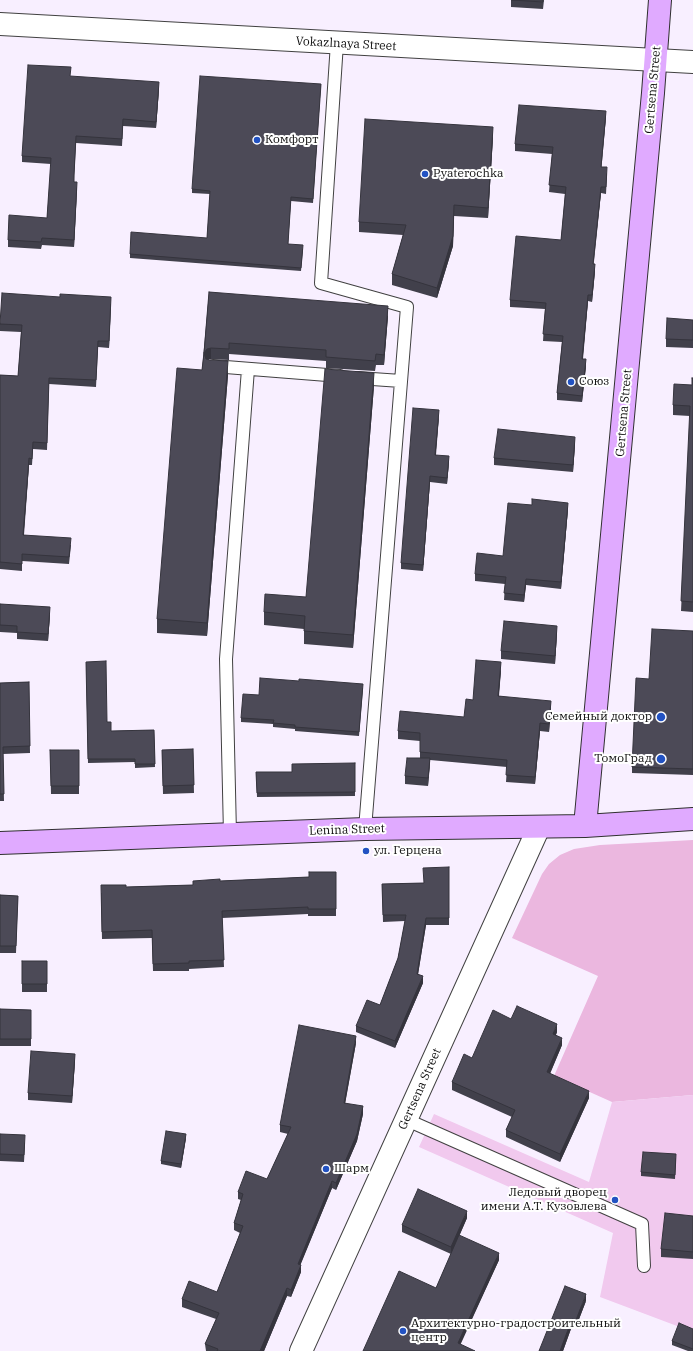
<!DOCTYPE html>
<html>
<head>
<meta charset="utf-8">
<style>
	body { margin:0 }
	canvas { display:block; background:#f8efff }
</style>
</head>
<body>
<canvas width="693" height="1351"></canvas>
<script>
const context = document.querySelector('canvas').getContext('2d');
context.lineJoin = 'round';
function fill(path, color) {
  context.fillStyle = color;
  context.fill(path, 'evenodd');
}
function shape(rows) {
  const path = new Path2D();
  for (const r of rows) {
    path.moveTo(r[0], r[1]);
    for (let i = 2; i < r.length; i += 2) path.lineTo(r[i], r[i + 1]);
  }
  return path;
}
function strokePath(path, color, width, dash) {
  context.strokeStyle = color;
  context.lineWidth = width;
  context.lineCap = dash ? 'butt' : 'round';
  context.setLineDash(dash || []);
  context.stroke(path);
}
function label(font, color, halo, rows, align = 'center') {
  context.font = font + ' "IBM Plex Serif",serif';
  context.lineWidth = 4;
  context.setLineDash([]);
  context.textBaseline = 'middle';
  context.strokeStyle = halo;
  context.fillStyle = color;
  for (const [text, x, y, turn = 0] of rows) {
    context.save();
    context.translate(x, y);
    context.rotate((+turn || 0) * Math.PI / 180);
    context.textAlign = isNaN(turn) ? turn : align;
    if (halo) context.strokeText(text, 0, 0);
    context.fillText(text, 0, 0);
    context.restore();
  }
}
fill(shape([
	[693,840,693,1095,612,1102,554,1076,598,976,512,938,542,874,549,864,560,855,574,849,600,845]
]), '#ebb7df');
fill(shape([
	[693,1095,693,1332,600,1297,613,1233,419,1147,434,1114,589,1182,612,1102]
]), '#f1c9ee');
const lane = shape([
	[337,43,321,283,407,307,365,829],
	[213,366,340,376],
	[358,378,401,381],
	[230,834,226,659,248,369],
	[407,1120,642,1224,644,1266]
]);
const street = shape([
	[0,24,693,62],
	[301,1351,539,827]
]);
const secondary = shape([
	[585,826,653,93,660,0],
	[0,843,365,829,585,826,693,819]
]);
strokePath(lane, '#414141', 14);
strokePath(street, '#414141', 24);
strokePath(secondary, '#303030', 24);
strokePath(lane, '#fff', 12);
strokePath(street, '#fff', 22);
strokePath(secondary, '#e0aaff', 22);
fill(shape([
	[511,0,544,0,543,9,511,7],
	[71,77,159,89,156,128,123,126,122,146,76,143,74,179,74,182,77,189,74,247,42,245,41,249,8,247,8,240,47,218,51,164,22,162,22,156],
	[321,84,313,203,291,201,288,244,303,249,301,271,130,258,130,254,207,238,210,194,192,193,192,189],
	[606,117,601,167,607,174,606,194,601,193,593,264,595,271,592,302,588,301,583,359,586,366,582,402,557,400,557,393,562,342,543,341,545,309,510,307,510,300,561,240,565,194,549,192,552,154,515,151,515,144],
	[493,137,488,218,454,216,453,246,437,298,392,285,392,274,403,235,359,232,359,222],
	[209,292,388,316,384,365,376,365,375,371,326,368,326,361,229,354,229,360,211,359,208,359,228,375,207,636,157,633,157,619,202,370],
	[111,304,109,348,98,347,96,387,49,384,47,450,33,449,32,465,29,465,24,535,71,545,69,564,22,561,22,571,0,569,0,375,18,376,21,332,0,331,0,323],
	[693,320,693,348,666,347,666,339],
	[693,378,693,612,681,611,690,416,673,415,673,405,692,385],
	[374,386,353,648,304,644,304,629,264,625,264,612,306,597],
	[439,416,436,455,449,462,447,484,430,482,423,571,401,569,401,563],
	[575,444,573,472,494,465,494,458],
	[568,509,561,589,526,585,524,602,504,600,505,584,475,581,475,574,503,556],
	[0,604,50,615,48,641,17,639,17,633,0,632],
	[693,631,693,775,632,773,632,767,649,679],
	[557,633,555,664,501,659,501,651],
	[86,662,107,722,111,731,154,730,155,767,135,768,135,762,88,763],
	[501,670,499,696,551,708,549,732,540,731,535,784,506,782,507,767,430,760,428,786,405,784,405,776,420,758,420,741,398,739,398,731,464,717,473,700],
	[29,682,30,753,3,754,4,801,0,801,0,683],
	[363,688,359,736,295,731,295,729,273,727,273,724,241,722,241,718,259,695],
	[193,749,194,793,163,794,162,750],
	[50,750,79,750,79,794,51,794],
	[355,763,355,796,257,797,256,772,292,772],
	[449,867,449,925,426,925,418,974,423,983,395,1048,356,1032,356,1026,380,1005,398,958,405,921,383,922,382,884,424,883],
	[336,872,336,916,308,916,308,914,222,918,224,967,189,969,189,971,153,971,152,938,102,939,101,893,126,887,193,885,220,881,309,877],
	[0,895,18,896,16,953,0,953],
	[22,961,47,961,47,992,22,992],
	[0,1009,31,1010,31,1046,0,1046],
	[511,1019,557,1032,556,1035,562,1045,550,1074,589,1098,560,1162,506,1137,506,1130,512,1117,452,1090,452,1082,472,1058],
	[356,1043,345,1103,363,1114,357,1141,336,1190,332,1188,300,1265,301,1272,291,1297,287,1296,264,1351,206,1351,205,1344,216,1319,182,1307,182,1299,217,1292,240,1233,234,1230,234,1223,241,1200,238,1199,238,1192,267,1179,288,1134,280,1132,280,1125],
	[75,1061,72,1103,28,1100,28,1093],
	[0,1134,25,1143,24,1162,0,1161],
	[186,1138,181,1168,161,1164,161,1161],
	[676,1158,675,1179,641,1176,641,1172],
	[693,1216,693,1259,661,1257,661,1249],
	[467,1218,458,1239,499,1260,460,1344,363,1351,436,1288,451,1254,402,1232,402,1225],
	[586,1301,576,1327,572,1326,563,1351,539,1351],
	[693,1329,693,1351,688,1351,672,1345,672,1341]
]), '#41404b');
fill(shape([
	[159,82,159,89,156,128,156,122],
	[606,111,606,117,601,173,601,167],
	[493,127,493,137,488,218,488,208],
	[77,182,77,189,74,247,74,240],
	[601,187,601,193,593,271,593,264],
	[454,205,453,246,437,298,437,288],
	[595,264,595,271,592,302,592,295],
	[588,295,588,301,582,366,582,359],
	[111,297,111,304,109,348,109,341],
	[388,306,388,316,384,365,384,355],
	[211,348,211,359,207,359,204,364,204,353,207,349],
	[586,359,586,366,582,402,582,396],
	[228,361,228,375,207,636,207,623],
	[374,373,374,386,353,648,353,635],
	[439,410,439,416,435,461,435,455],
	[575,437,575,444,573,472,573,465],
	[449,456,449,462,447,484,447,478],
	[29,458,29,465,23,542,23,535],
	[430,476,430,482,423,571,423,565],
	[568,503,568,509,561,589,561,582],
	[526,579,526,585,524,602,524,595],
	[50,607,50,615,48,641,48,634],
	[557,626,557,633,555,664,555,656],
	[501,662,501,670,498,703,498,696],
	[551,701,551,708,549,732,549,724],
	[540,723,540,731,535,784,535,777],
	[430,758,430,765,428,786,428,778],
	[426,918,426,925,417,981,417,974],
	[423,976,423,983,395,1048,395,1041],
	[557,1024,557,1032,553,1041,553,1034],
	[356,1036,356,1043,344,1110,344,1103],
	[562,1038,562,1045,547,1080,547,1072],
	[75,1054,75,1061,72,1103,72,1096],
	[589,1091,589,1098,560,1162,560,1154],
	[363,1106,363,1114,357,1141,336,1190,336,1183],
	[186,1134,186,1138,181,1168,181,1164],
	[332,1181,332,1188,298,1271,298,1264],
	[467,1211,467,1218,451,1254,451,1247],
	[499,1253,499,1260,458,1350,458,1343],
	[301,1265,301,1272,291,1297,291,1290],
	[287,1288,287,1296,264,1351,260,1351],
	[586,1294,586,1301,576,1327,576,1320],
	[572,1319,572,1326,563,1351,560,1351]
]), '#35343d');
const building = shape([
	[512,0,543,0,543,2,512,0],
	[28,65,71,67,70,76,159,82,156,122,123,119,122,139,76,136,74,175,74,182,77,182,74,240,42,238,41,242,8,240,9,215,47,218,51,158,22,156,28,65],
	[200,76,321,84,313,199,291,197,288,244,303,245,301,268,130,254,131,232,207,238,210,191,192,189,200,76],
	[519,105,606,111,601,167,607,167,606,187,601,187,593,264,595,264,592,295,588,295,582,359,586,359,582,396,557,393,563,336,543,334,546,303,510,300,516,236,561,240,566,187,549,185,553,147,515,144,519,105],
	[365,119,493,127,488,208,454,205,453,236,437,288,392,274,406,225,359,222,365,119],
	[209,292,388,306,384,355,376,354,375,361,326,357,326,350,229,343,229,349,211,348,207,349,204,353,209,292],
	[2,293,60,297,60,294,111,297,109,341,98,341,96,380,49,378,47,443,33,442,32,459,29,458,23,535,71,538,69,557,22,554,22,564,0,562,0,375,18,376,22,325,0,324,2,293],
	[667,318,693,320,693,340,666,339,667,318],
	[204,353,206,359,210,360,228,361,207,623,157,619,177,368,202,370,204,353],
	[325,369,374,373,353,635,304,631,305,616,264,612,265,594,306,597,325,369],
	[692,378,693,378,693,602,681,601,690,406,673,405,674,384,692,385,692,378],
	[413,408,439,410,435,455,449,456,447,478,430,476,423,565,401,563,413,408],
	[498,429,575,437,573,465,494,458,498,429],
	[532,499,568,503,561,582,526,579,524,595,504,593,506,577,475,574,477,553,503,556,508,503,532,505,532,499],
	[0,604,50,607,48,634,17,632,17,626,0,625,0,604],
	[504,621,557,626,555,656,501,651,504,621],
	[652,629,693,631,693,769,632,767,636,678,649,679,652,629],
	[476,660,501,662,498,696,551,701,549,724,540,723,535,777,506,775,507,760,420,752,420,733,398,731,400,711,464,717,466,699,473,700,476,660],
	[106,661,107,722,111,722,111,731,154,730,155,764,135,764,135,759,88,759,86,662,106,661],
	[260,678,299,681,299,679,363,684,359,732,295,727,295,725,273,723,274,720,241,718,243,694,259,695,260,678],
	[29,682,30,746,3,747,4,794,0,794,0,683,29,682],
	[193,749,194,785,163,786,162,750,193,749],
	[50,750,79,750,79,786,51,786,50,750],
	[407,758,430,758,428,778,405,776,407,758],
	[355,763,355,792,257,793,256,772,292,772,292,764,355,763],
	[449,867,449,918,426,918,417,974,423,976,395,1041,356,1026,367,1000,380,1005,398,958,406,915,383,915,382,884,424,883,423,868,449,867],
	[309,872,336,872,336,909,308,909,308,907,222,911,224,960,189,961,189,963,153,964,152,930,102,932,101,885,126,885,126,887,193,885,193,881,220,879,220,881,309,877,309,872],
	[0,895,18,896,16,946,0,946,0,895],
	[22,961,47,961,47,984,22,984,22,961],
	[517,1006,557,1024,553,1034,562,1038,547,1072,589,1091,560,1154,506,1130,515,1110,452,1082,464,1054,472,1058,493,1010,511,1019,517,1006],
	[0,1009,31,1010,31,1039,0,1039,0,1009],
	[299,1025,356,1036,344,1103,363,1106,357,1134,336,1183,332,1181,298,1264,301,1265,291,1290,287,1288,260,1351,217,1351,218,1349,205,1344,219,1313,182,1299,189,1281,217,1292,243,1226,234,1223,243,1194,238,1192,246,1171,267,1179,291,1127,280,1125,299,1025],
	[31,1051,75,1054,72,1096,28,1093,31,1051],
	[166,1131,186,1134,181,1164,161,1161,166,1131],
	[0,1134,25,1135,24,1155,0,1154,0,1134],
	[643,1152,676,1154,675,1175,641,1172,643,1152],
	[418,1189,467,1211,451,1247,402,1225,418,1189],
	[665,1213,693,1216,693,1252,661,1249,665,1213],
	[459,1235,499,1253,458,1343,475,1351,363,1351,399,1271,436,1288,459,1235],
	[565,1286,586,1294,576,1320,572,1319,560,1351,539,1351,565,1286],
	[679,1323,693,1329,693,1349,672,1341,679,1323]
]);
fill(building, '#4c4a57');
strokePath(building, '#35343d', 1);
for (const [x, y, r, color] of [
	[257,140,4,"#2252c2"],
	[425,174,4,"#2252c2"],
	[571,382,4,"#2252c2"],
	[661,717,5,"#2252c2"],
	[661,759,5,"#2252c2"],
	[366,851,4,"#2252c2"],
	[326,1169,4,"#2252c2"],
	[615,1200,4,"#2252c2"],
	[403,1331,4,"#2252c2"]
]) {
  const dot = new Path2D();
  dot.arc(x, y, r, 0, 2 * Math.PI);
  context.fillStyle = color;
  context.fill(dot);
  strokePath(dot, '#fff', 1.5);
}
label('12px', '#0e0e0e', '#fff', [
	["Vokazlnaya Street",346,44,3],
	["Gertsena Street",653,90,-85],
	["Gertsena Street",624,413,-85],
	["Lenina Street",347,830,-2],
	["Gertsena Street",420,1089,-66]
]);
label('12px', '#0e0e0e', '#fff', [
	["Комфорт",265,140],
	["Pyaterochka",433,174],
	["Союз",579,382],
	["Семейный доктор",652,717,"right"],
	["ТомоГрад",652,759,"right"],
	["ул. Герцена",374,851],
	["Шарм",334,1169],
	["Ледовый дворец",607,1193,"right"],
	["имени А.Т. Кузовлева",607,1207,"right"],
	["Архитектурно-градостроительный",411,1324],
	["центр",411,1338]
], 'left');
</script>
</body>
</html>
